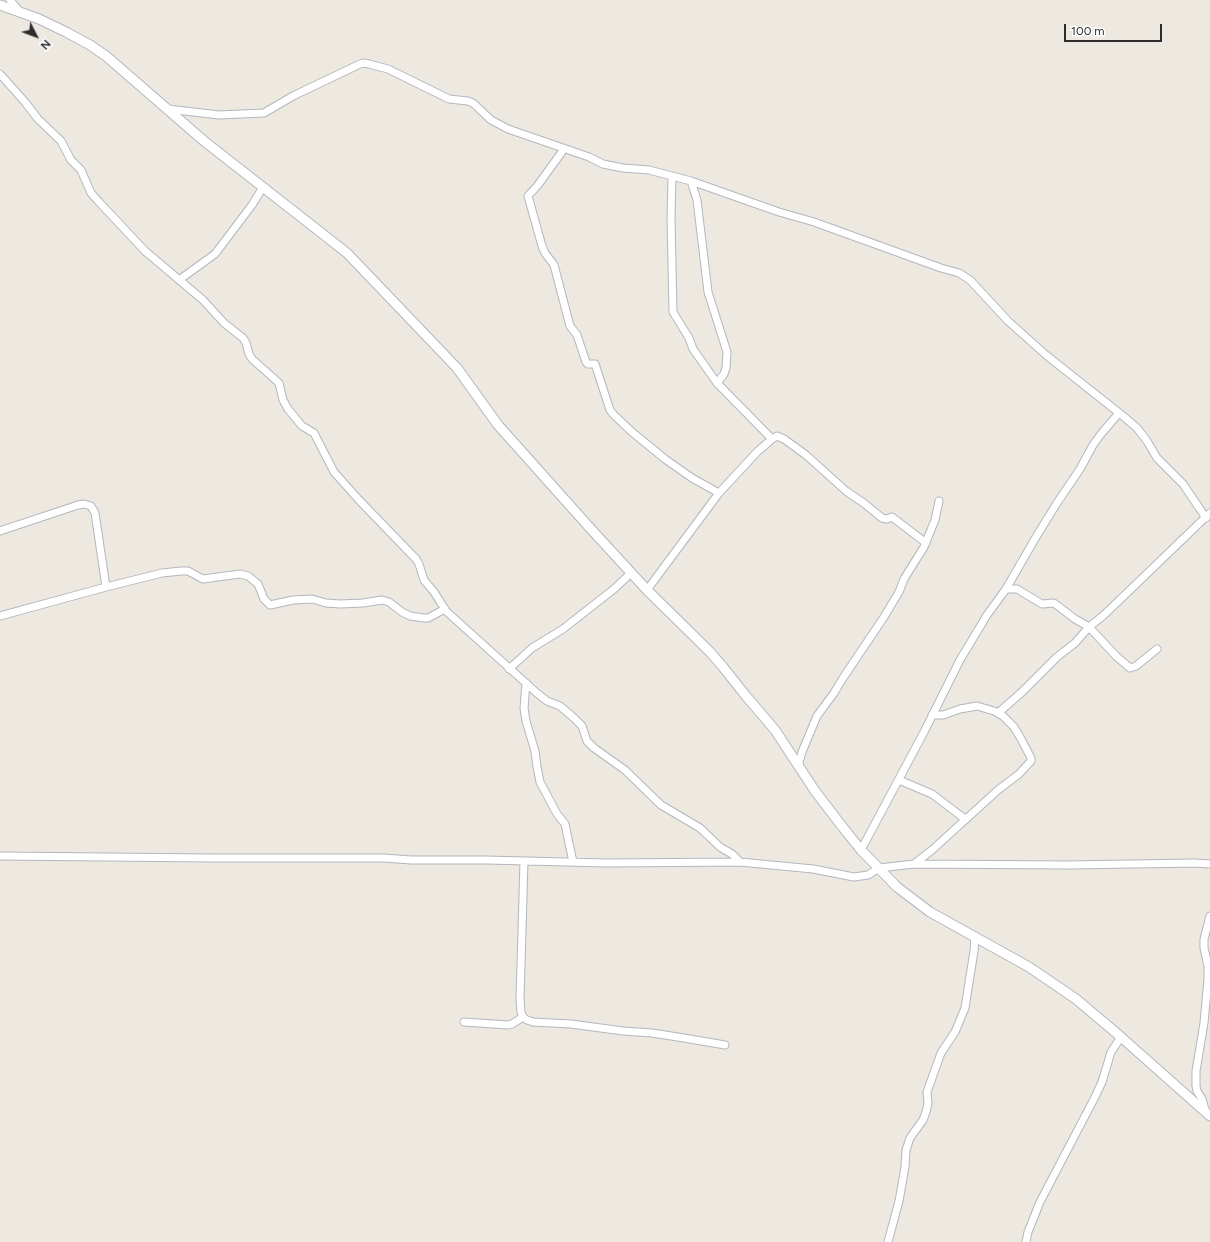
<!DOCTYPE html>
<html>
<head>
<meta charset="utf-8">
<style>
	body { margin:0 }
	#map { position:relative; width:1210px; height:1242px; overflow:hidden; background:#ede9e1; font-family:Figtree,sans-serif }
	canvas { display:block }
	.north { position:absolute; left:16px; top:16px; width:40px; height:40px; -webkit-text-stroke:3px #fff; paint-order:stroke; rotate:132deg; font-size:11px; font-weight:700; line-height:16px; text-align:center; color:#2d2d2d }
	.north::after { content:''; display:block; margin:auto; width:14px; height:18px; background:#2d2d2d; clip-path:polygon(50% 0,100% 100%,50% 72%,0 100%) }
	.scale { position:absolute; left:1064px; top:24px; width:98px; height:18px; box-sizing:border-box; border:2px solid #2d2d2d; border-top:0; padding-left:5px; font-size:12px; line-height:14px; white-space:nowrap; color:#2d2d2d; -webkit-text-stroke:3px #fff; paint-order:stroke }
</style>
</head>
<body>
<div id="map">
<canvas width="1210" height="1242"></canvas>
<div class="north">N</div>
<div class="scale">100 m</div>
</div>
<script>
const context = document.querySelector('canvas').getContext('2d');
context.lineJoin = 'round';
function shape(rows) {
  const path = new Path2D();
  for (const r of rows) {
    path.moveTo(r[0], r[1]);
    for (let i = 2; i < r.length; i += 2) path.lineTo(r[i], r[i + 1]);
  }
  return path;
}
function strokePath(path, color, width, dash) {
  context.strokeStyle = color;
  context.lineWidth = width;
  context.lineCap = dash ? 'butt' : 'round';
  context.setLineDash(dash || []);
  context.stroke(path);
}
const street = shape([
	[10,0,20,12],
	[0,74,25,102,38,119,61,141,71,160,81,170,91,193,99,202,145,251,203,300,224,323,243,338,246,343,249,354,252,359,279,383,283,400,288,409,302,426,314,433,334,472,359,500,416,559,419,564,424,580,434,592,446,611,538,694,547,701,560,706,574,718,582,726,587,741,594,748,625,770,661,805,700,828,720,847,732,854,740,862],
	[168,109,219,115,264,113,293,96,360,64,364,63,369,64,388,69,449,99,468,101,473,103,491,120,508,129,589,157,603,164,623,168,649,170,691,181,779,212,814,222,941,268,959,273,970,280,1008,321,1046,355,1123,416,1137,428,1147,441,1157,458,1183,484,1206,518],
	[564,149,538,185,528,196,542,246,545,253,554,265,570,326,577,335,586,362,588,364,595,364,610,410,614,415,632,432,665,459,692,478,719,493],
	[672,176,671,219,673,312,689,338,693,349,717,383,772,439],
	[691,181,697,200,708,292,727,352,726,368,724,374,717,383],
	[179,280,215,254,252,205,263,187],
	[0,531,78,505,84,504,91,506,95,513,106,587],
	[1006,589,1017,589,1042,604,1054,603,1075,619,1089,627,1104,615,1210,513],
	[647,590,719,493,757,452,772,439,777,436,784,439,806,455,846,491,865,504,882,518,887,519,892,517,926,543],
	[0,616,106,587,162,573,181,571,188,571,203,579,240,574,248,576,258,584,264,599,270,605,293,600,312,599,326,603,340,604,363,603,382,600,389,602,402,612,410,616,424,618,428,618,445,609],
	[509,669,532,648,563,629,614,589,631,573],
	[526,683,524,708,526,721,535,751,537,767,540,782,557,814,565,824,573,862],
	[998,713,1022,692,1057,657,1075,643,1089,627,1116,656,1130,668,1136,666,1157,649],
	[798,766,802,752,817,716,834,693,843,678,884,617,899,592,904,579,924,547,935,520,939,501],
	[899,780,932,794,965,819],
	[861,850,924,732,960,660,987,615,1006,589,1036,537,1057,503,1080,469,1093,445,1101,434,1119,413],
	[0,856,212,858,384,858,411,860,486,860,606,863,740,862,813,869,854,877,868,875,879,868,914,864,1069,865,1195,863,1210,864],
	[524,861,520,999,521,1012,523,1017,527,1020,533,1022,571,1024,623,1031,652,1033,684,1038,725,1045],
	[914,864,932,850,998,790,1019,774,1031,761,1031,758,1020,737,1014,727,1003,716,994,711,977,706,960,709,943,715,932,715],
	[464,1022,508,1025,512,1024,523,1017],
	[1206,1113,1202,1099,1197,1091,1196,1086,1196,1071,1204,1023,1208,979,1208,966,1204,948,1204,939,1210,916],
	[888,1242,899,1201,905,1167,906,1150,910,1138,923,1120,926,1112,928,1103,927,1092,941,1053,955,1032,965,1008,974,951,975,936],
	[1026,1242,1028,1232,1040,1202,1095,1097,1102,1082,1111,1052,1121,1037]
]);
const secondary = shape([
	[0,5,39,19,66,32,90,45,106,56,204,141,347,253,457,368,498,425,590,528,647,590,710,652,723,667,746,696,775,730,815,791,841,825,861,850,897,887,930,912,1029,967,1076,999,1121,1037,1210,1116]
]);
strokePath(street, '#b4b6bf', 9);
strokePath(secondary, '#b4b6bf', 11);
strokePath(street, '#fff', 7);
strokePath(secondary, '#fff', 9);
</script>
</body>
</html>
